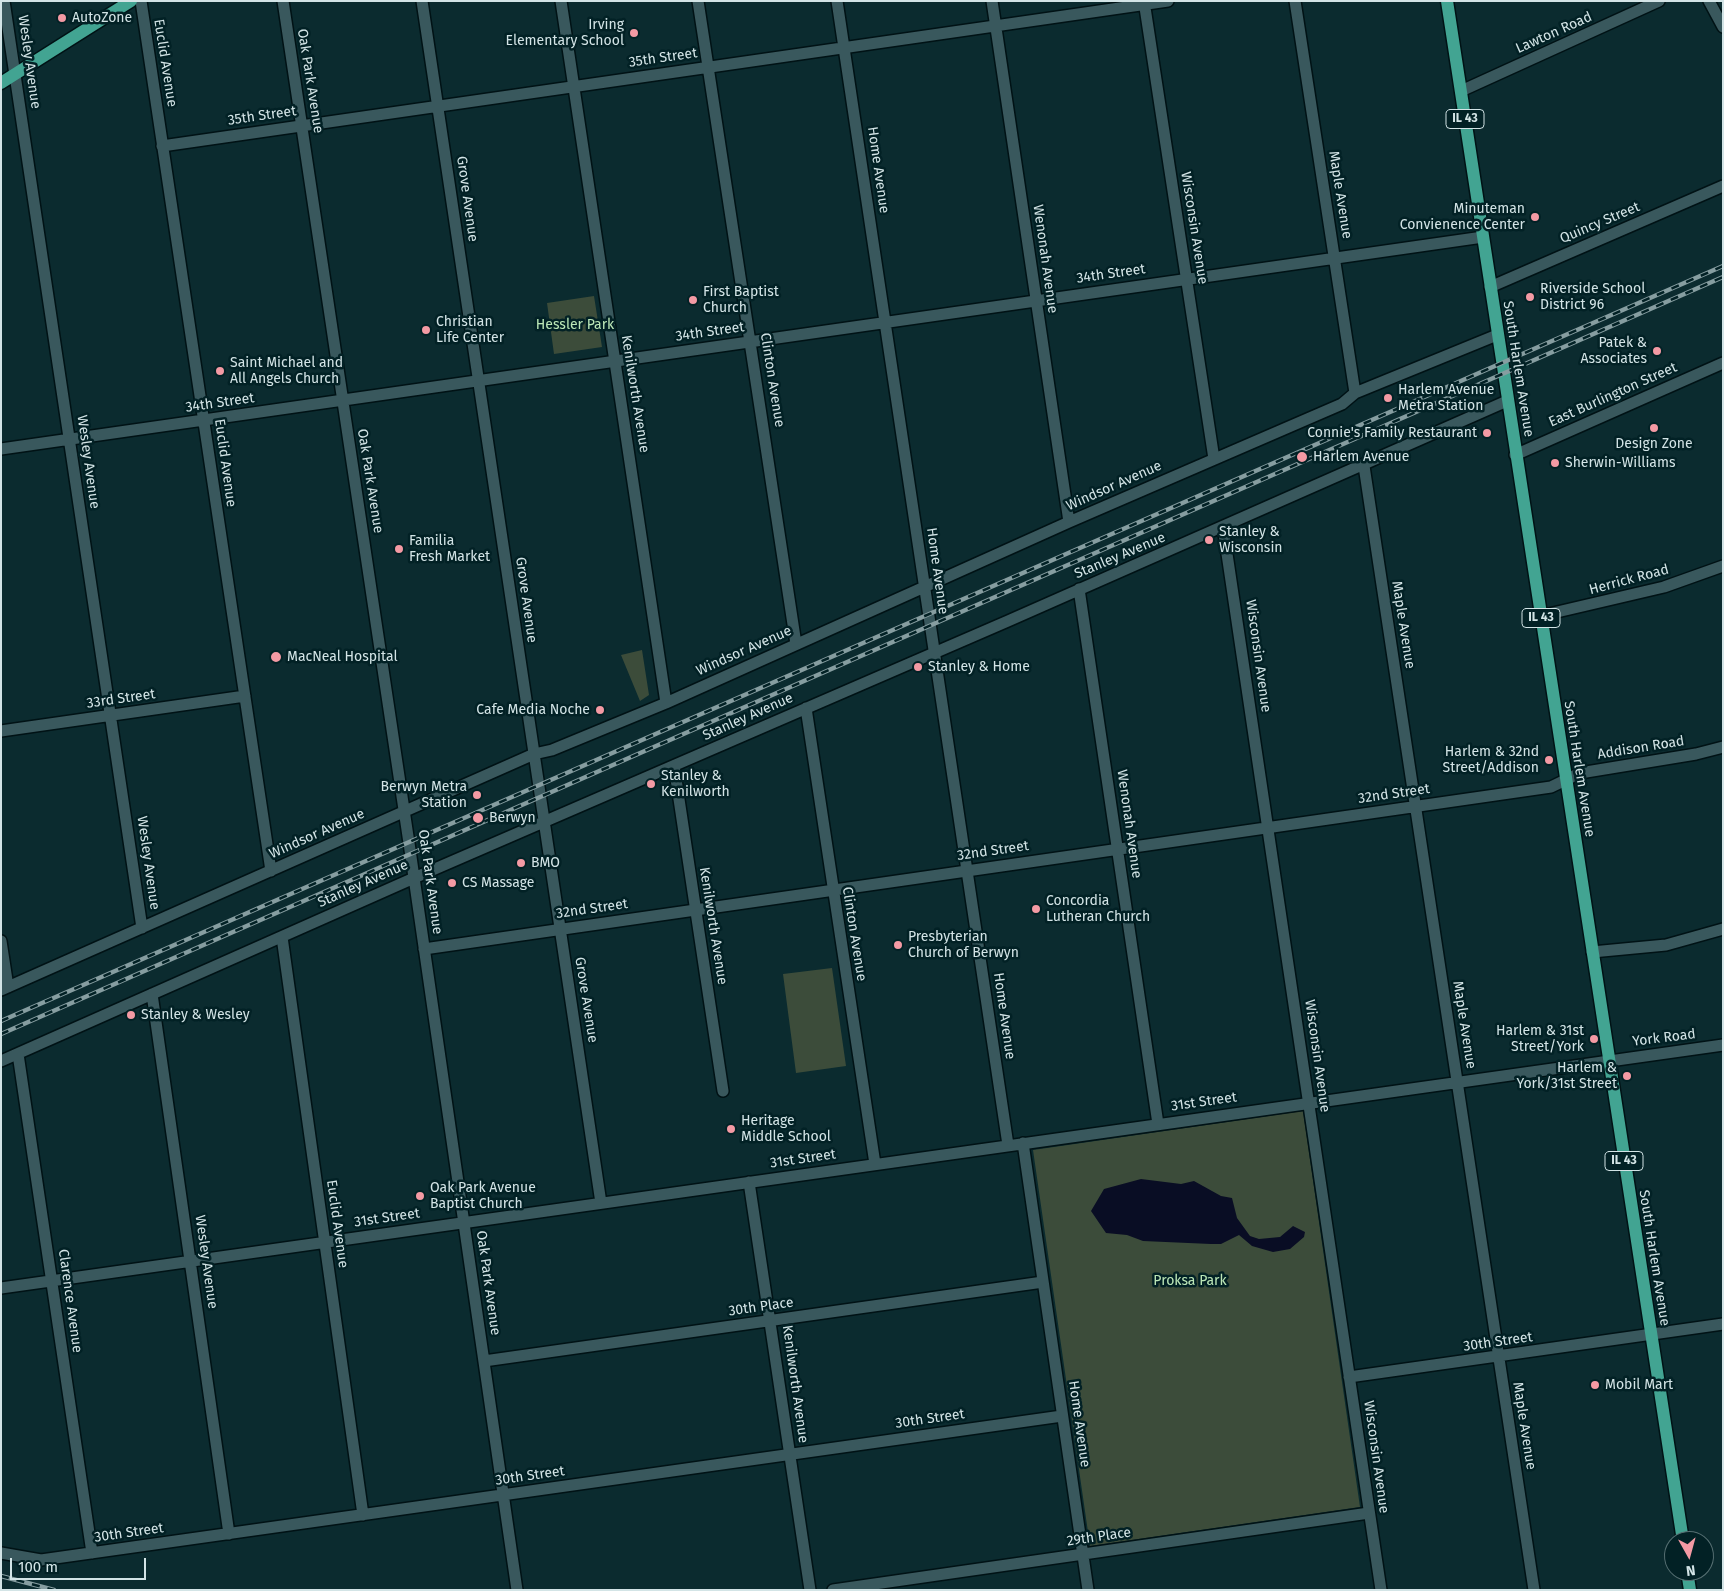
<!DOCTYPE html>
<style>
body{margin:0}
#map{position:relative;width:1724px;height:1591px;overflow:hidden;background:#0b2b2f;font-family:"Fira Sans",sans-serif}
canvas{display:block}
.frame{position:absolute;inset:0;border:2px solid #d3e4e6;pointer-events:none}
.north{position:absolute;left:1664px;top:1531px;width:50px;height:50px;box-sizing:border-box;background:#022125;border:1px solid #566f72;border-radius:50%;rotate:173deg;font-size:14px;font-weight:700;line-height:20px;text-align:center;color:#d3e4e6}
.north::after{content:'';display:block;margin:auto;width:18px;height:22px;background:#f49aa4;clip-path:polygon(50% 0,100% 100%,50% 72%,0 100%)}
.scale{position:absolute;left:10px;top:1558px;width:136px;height:22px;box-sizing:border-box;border:2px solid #d3e4e6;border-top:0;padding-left:6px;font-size:15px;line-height:18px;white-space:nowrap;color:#d3e4e6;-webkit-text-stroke:4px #022125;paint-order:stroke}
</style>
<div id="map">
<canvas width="1724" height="1591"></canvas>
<div class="frame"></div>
<div class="north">N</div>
<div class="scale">100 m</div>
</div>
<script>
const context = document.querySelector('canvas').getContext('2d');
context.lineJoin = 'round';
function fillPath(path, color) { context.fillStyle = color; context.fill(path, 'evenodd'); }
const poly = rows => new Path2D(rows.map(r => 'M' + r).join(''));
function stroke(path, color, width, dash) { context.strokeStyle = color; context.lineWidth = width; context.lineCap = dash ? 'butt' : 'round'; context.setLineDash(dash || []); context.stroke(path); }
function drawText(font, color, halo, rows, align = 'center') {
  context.font = font + ' "Fira Sans",sans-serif'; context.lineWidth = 5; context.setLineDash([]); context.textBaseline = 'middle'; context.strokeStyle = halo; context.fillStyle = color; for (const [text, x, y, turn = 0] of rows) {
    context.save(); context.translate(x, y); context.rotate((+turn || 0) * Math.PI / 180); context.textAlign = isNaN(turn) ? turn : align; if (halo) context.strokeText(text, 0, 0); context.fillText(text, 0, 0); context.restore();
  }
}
fillPath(poly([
 [594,296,602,347,554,354,547,303],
 [642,650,649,695,640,701,621,655],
 [832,968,846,1066,796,1073,783,974],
 [1303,1111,1360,1507,1090,1546,1033,1150]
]), '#3c4c3a');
fillPath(poly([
 [1141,1179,1181,1184,1194,1181,1221,1196,1232,1198,1237,1218,1250,1236,1259,1239,1280,1237,1293,1226,1305,1232,1304,1237,1290,1249,1273,1252,1252,1246,1239,1235,1221,1244,1211,1244,1143,1241,1127,1235,1106,1233,1091,1211,1104,1189]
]), '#090d24');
const minor = poly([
 [4,1,142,928],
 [141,1,271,871],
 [283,1,409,843,517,1590],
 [422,1,601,1203],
 [561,1,666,703],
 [698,1,796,644],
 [837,1,1008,1145],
 [992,1,1069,522],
 [1144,1,1214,459],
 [1295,1,1355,393],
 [1709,1,1723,27],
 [1461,91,1659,1],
 [162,146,1168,1],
 [1490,287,1723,186],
 [1,449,1483,237],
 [1515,455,1723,363],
 [1364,466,1534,1590],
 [1223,527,1381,1590],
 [1079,589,1158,1124],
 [1540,616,1664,587,1723,566],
 [806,708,875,1164],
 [1,731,245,696],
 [674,766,723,1091],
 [282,937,363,1515],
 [1,941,8,987],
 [424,949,1551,787,1580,773,1696,754,1723,747],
 [1592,952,1666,945,1723,929],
 [1,990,534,754,552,750,666,703,1069,522,1342,404,1355,393,1497,335],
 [152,994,229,1534],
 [18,1054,92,1553],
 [1,1061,414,878,1008,621,1507,401],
 [1023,1143,1088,1590],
 [749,1182,810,1590],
 [1,1288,1723,1045],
 [484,1361,1043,1282],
 [1349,1377,1723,1324],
 [1,1553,41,1560,1062,1416],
 [833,1590,1369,1513]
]);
const major = poly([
 [1447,1,1683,1541],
 [1,83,131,1],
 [1687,1571,1690,1590]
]);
stroke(minor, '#001215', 14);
stroke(major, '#001215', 15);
stroke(minor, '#39585d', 11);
stroke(major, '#42a492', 12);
const rail = poly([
 [1,1021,1723,266],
 [1,1034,1723,277],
 [1,1576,54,1590]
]);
stroke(rail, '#869da0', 4.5);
stroke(rail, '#022125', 2.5, [8]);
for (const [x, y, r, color] of [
 [62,18,5,"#f49aa4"],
 [634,33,5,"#f49aa4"],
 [1535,217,5,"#f49aa4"],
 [1530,297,5,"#f49aa4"],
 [693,300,5,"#f49aa4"],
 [426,330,5,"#f49aa4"],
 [1657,351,5,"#f49aa4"],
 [220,371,5,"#f49aa4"],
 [1388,398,5,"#f49aa4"],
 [1654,428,5,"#f49aa4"],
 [1487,433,5,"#f49aa4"],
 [1302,457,6,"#f49aa4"],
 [1555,463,5,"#f49aa4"],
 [1209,540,5,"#f49aa4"],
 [399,549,5,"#f49aa4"],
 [276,657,6,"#f49aa4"],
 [918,667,5,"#f49aa4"],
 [600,710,5,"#f49aa4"],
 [1549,760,5,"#f49aa4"],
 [651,784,5,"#f49aa4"],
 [477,795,5,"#f49aa4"],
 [478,818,6,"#f49aa4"],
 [521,863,5,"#f49aa4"],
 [452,883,5,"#f49aa4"],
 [1036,909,5,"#f49aa4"],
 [898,945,5,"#f49aa4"],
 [131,1015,5,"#f49aa4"],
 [1594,1039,5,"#f49aa4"],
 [1627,1076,5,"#f49aa4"],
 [731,1129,5,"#f49aa4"],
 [420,1196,5,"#f49aa4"],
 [1595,1385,5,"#f49aa4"]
]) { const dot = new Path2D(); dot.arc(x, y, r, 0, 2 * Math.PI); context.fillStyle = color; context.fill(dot); stroke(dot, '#022125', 2); }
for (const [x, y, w] of [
 [1465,119,38],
 [1541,618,38],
 [1624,1161,38]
]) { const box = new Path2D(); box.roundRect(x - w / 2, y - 9.5, w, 19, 4); context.fillStyle = '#022125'; context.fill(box); stroke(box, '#d3e4e6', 1); }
drawText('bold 12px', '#d3e4e6', null, [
 ["IL 43",1465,119],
 ["IL 43",1541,618],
 ["IL 43",1624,1161]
]);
drawText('14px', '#d3e4e6', '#022125', [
 ["AutoZone",72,18],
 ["Irving",624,25,"right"],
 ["Elementary School",624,41,"right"],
 ["Minuteman",1525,209,"right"],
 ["Convienence Center",1525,225,"right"],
 ["Riverside School",1540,289],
 ["District 96",1540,305],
 ["First Baptist",703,292],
 ["Church",703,308],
 ["Christian",436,322],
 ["Life Center",436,338],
 ["Patek &",1647,343,"right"],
 ["Associates",1647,359,"right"],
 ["Saint Michael and",230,363],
 ["All Angels Church",230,379],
 ["Harlem Avenue",1398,390],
 ["Metra Station",1398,406],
 ["Connie's Family Restaurant",1477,433,"right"],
 ["Design Zone",1654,444,"center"],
 ["Harlem Avenue",1313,457],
 ["Sherwin-Williams",1565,463],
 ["Stanley &",1219,532],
 ["Wisconsin",1219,548],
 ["Familia",409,541],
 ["Fresh Market",409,557],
 ["MacNeal Hospital",287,657],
 ["Stanley & Home",928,667],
 ["Cafe Media Noche",590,710,"right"],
 ["Harlem & 32nd",1539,752,"right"],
 ["Street/Addison",1539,768,"right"],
 ["Stanley &",661,776],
 ["Kenilworth",661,792],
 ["Berwyn Metra",467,787,"right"],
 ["Station",467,803,"right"],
 ["Berwyn",489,818],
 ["BMO",531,863],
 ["CS Massage",462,883],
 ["Concordia",1046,901],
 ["Lutheran Church",1046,917],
 ["Presbyterian",908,937],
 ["Church of Berwyn",908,953],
 ["Stanley & Wesley",141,1015],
 ["Harlem & 31st",1584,1031,"right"],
 ["Street/York",1584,1047,"right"],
 ["Harlem &",1617,1068,"right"],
 ["York/31st Street",1617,1084,"right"],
 ["Heritage",741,1121],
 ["Middle School",741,1137],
 ["Oak Park Avenue",430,1188],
 ["Baptist Church",430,1204],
 ["Mobil Mart",1605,1385]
], 'left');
drawText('14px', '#d3e4e6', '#022125', [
 ["Lawton Road",1554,33,-24],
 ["35th Street",663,58,-8],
 ["Wesley Avenue",29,62,82],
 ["Euclid Avenue",165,63,81],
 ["Oak Park Avenue",310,81,81],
 ["35th Street",262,116,-8],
 ["Home Avenue",878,170,82],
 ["Maple Avenue",1340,195,81],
 ["Grove Avenue",467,199,82],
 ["Quincy Street",1600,223,-23],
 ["Wisconsin Avenue",1194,228,81],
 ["Wenonah Avenue",1045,259,82],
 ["34th Street",1111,274,-8],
 ["34th Street",710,332,-8],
 ["South Harlem Avenue",1518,369,81],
 ["Clinton Avenue",772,380,81],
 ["Kenilworth Avenue",635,394,81],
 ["East Burlington Street",1613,395,-24],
 ["34th Street",220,403,-8],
 ["Wesley Avenue",88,462,82],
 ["Euclid Avenue",225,463,82],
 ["Oak Park Avenue",370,481,81],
 ["Windsor Avenue",1114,486,-24],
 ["Stanley Avenue",1120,556,-23],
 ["Home Avenue",937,571,82],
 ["Herrick Road",1629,580,-15],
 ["Grove Avenue",526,600,82],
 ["Maple Avenue",1403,625,81],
 ["Windsor Avenue",744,651,-24],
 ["Wisconsin Avenue",1258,656,82],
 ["33rd Street",121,699,-8],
 ["Stanley Avenue",748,717,-24],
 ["Addison Road",1641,748,-9],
 ["South Harlem Avenue",1579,769,81],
 ["32nd Street",1394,794,-8],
 ["Wenonah Avenue",1129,824,82],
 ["Windsor Avenue",317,834,-24],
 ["32nd Street",993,851,-8],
 ["Wesley Avenue",148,863,82],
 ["Oak Park Avenue",430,882,82],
 ["Stanley Avenue",363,884,-24],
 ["32nd Street",592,909,-8],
 ["Kenilworth Avenue",713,926,81],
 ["Clinton Avenue",854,934,81],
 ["Grove Avenue",586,1000,81],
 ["Home Avenue",1004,1016,82],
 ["Maple Avenue",1464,1025,81],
 ["York Road",1664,1038,-7],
 ["Wisconsin Avenue",1317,1056,82],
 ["31st Street",1204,1102,-8],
 ["31st Street",803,1159,-8],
 ["31st Street",387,1218,-8],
 ["Euclid Avenue",337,1224,82],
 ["South Harlem Avenue",1654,1258,81],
 ["Wesley Avenue",206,1262,82],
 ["Oak Park Avenue",488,1283,82],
 ["Clarence Avenue",70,1301,82],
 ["30th Place",761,1307,-8],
 ["30th Street",1498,1342,-8],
 ["Kenilworth Avenue",795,1384,82],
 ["30th Street",930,1419,-8],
 ["Home Avenue",1079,1424,82],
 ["Maple Avenue",1524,1426,81],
 ["Wisconsin Avenue",1376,1457,82],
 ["30th Street",530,1476,-8],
 ["30th Street",129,1533,-8],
 ["29th Place",1099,1537,-8]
]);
drawText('14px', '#bce7b7', '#022125', [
 ["Hessler Park",575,325],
 ["Proksa Park",1190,1281]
]);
</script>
